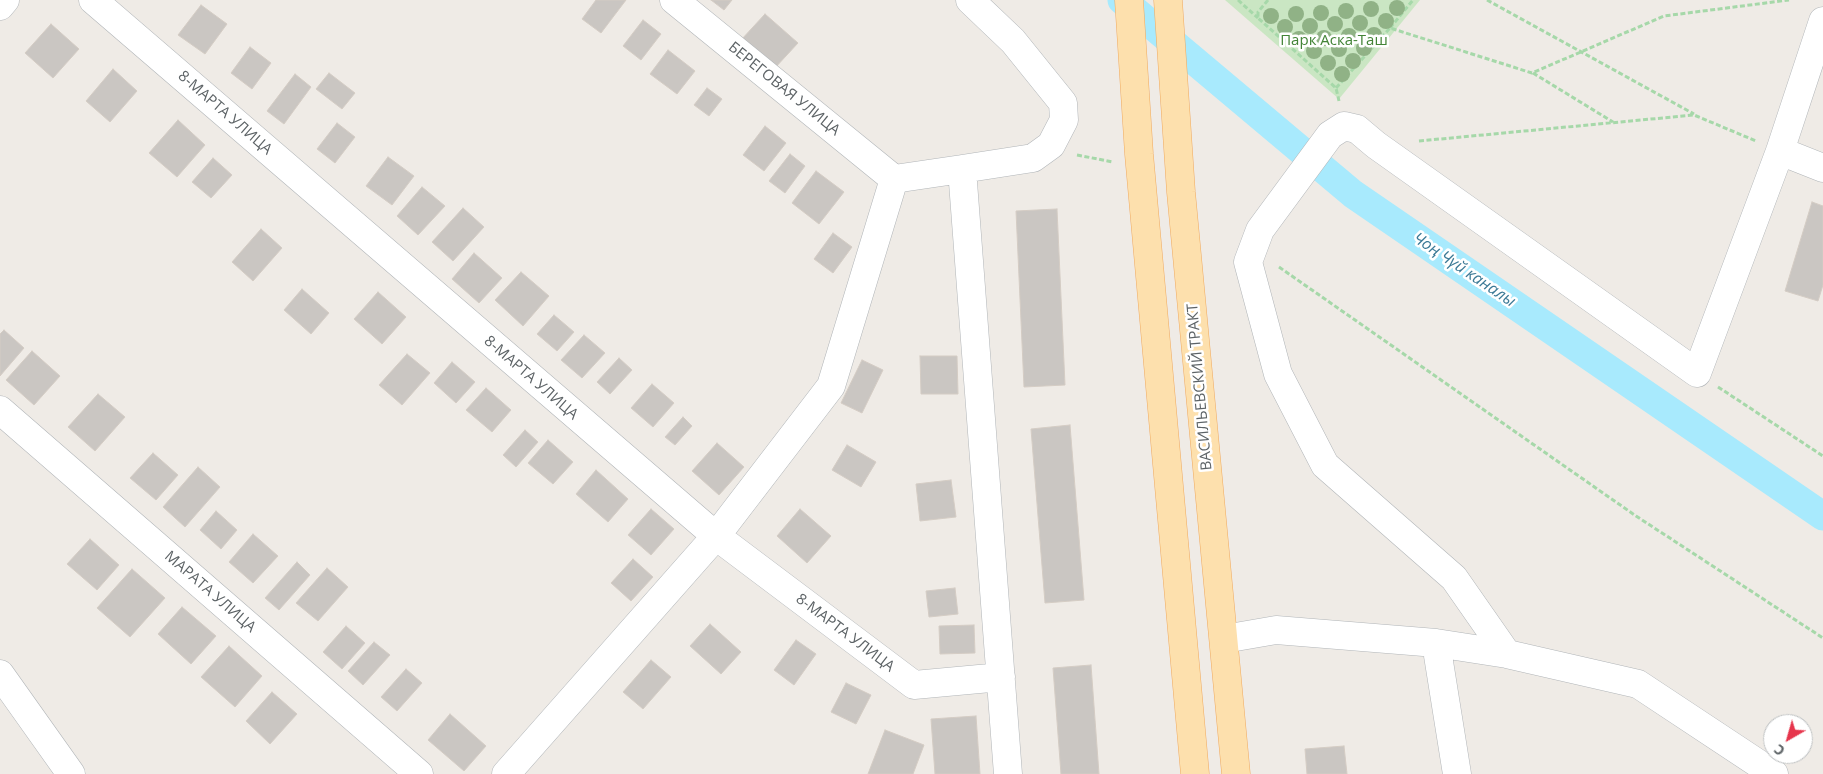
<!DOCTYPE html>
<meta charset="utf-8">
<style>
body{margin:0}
#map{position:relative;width:1823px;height:774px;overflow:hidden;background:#efebe6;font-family:"Open Sans",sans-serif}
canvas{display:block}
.north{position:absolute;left:1763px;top:714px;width:50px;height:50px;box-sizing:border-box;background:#fff;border:1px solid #bec1c2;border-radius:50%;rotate:218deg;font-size:14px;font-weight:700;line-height:20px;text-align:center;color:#5d6366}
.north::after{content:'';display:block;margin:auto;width:18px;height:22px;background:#e6354c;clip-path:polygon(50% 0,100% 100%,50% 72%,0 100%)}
</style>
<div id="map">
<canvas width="1823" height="774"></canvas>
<div class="north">С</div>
</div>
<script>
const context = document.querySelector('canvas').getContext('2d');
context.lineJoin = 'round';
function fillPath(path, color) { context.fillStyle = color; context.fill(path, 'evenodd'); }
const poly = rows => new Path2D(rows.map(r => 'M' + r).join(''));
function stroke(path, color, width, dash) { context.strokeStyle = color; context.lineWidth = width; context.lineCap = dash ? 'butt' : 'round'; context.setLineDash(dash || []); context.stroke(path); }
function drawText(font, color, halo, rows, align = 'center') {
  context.font = font + ' "Open Sans",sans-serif'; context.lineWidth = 5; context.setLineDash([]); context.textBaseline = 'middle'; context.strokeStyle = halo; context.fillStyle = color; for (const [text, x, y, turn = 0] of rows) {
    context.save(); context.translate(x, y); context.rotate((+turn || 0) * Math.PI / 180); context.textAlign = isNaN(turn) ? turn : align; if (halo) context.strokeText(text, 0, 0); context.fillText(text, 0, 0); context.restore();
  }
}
fillPath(poly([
 [1225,0,1420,0,1339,99]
]), '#cae6c3');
stroke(poly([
 [1122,0,1353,194,1823,516]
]), '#a8eafd', 29);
const building = poly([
 [596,0,626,0,601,33,582,19,596,0],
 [711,0,732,0,724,10,711,0],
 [201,5,227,24,205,54,178,35,201,5],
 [765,14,798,43,774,69,741,40,765,14],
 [643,20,661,34,641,60,623,46,643,20],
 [51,24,79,49,53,78,25,53,51,24],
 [250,47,271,63,252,89,231,73,250,47],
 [668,50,695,71,677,94,650,74,668,50],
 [113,69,137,91,110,122,86,101,113,69],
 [329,73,355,93,342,109,316,89,329,73],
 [295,74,311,87,284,124,267,111,295,74],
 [707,88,722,99,709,116,694,105,707,88],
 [178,120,205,145,177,177,149,153,178,120],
 [337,123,355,137,335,163,317,149,337,123],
 [765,126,786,143,764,171,743,155,765,126],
 [790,154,805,166,785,193,769,181,790,154],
 [388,157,414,176,392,205,366,186,388,157],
 [213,158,232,175,211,198,192,182,213,158],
 [816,171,844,192,819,224,792,203,816,171],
 [422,187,445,206,418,235,397,216,422,187],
 [1812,202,1823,206,1823,285,1818,301,1785,291,1812,202],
 [463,208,484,227,453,261,432,242,463,208],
 [1057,209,1065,385,1024,387,1016,211,1057,209],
 [261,229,282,248,253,281,232,262,261,229],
 [833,233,852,247,833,273,814,259,833,233],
 [474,253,502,278,479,303,452,279,474,253],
 [521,272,549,296,523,326,495,300,521,272],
 [302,289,329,313,311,334,284,310,302,289],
 [378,292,406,317,382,344,354,319,378,292],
 [554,315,574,332,557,351,537,334,554,315],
 [4,330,24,348,0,376,0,334,4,330],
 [584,335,605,353,582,378,561,360,584,335],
 [32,351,60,376,34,405,6,380,32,351],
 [407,354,430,373,402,405,379,385,407,354],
 [920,356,957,356,958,394,921,394,920,356],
 [619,358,632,370,610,394,597,382,619,358],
 [862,360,883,370,862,413,841,403,862,360],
 [452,362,475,382,456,403,434,383,452,362],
 [652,384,674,403,653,427,631,408,652,384],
 [486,388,511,410,492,432,466,410,486,388],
 [98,394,125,417,95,451,68,427,98,394],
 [683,417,692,426,675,445,665,437,683,417],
 [1070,425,1084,600,1045,603,1031,429,1070,425],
 [525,430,538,442,516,467,503,455,525,430],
 [548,440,573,462,553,484,528,463,548,440],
 [717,443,744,467,719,495,692,471,717,443],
 [847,445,876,462,861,487,832,470,847,445],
 [153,453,178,475,156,500,130,478,153,453],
 [198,467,220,487,185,527,163,507,198,467],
 [596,470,628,499,608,522,576,494,596,470],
 [951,480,956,517,920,521,916,484,951,480],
 [651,509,674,529,651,555,628,535,651,509],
 [800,509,831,536,807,563,777,536,800,509],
 [216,511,237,530,221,549,200,530,216,511],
 [253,534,278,556,253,583,229,562,253,534],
 [90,539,119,565,97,590,67,564,90,539],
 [633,559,653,577,631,601,611,583,633,559],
 [297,562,310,575,279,610,265,598,297,562],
 [327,568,348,587,318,621,296,603,327,568],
 [132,569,165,598,130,637,97,608,132,569],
 [955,588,958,614,929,617,926,591,955,588],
 [182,607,216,636,191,664,158,634,182,607],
 [710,624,741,652,721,674,690,646,710,624],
 [974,625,975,653,940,654,939,626,974,625],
 [346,626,365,643,342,669,323,652,346,626],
 [796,640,816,654,794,685,774,670,796,640],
 [374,642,390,655,363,685,348,671,374,642],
 [229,646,262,676,235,707,201,677,229,646],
 [651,660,671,677,643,709,623,692,651,660],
 [1091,665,1099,774,1061,774,1053,668,1091,665],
 [406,669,422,683,397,711,381,697,406,669],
 [846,683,871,695,856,724,831,712,846,683],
 [272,692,297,714,270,744,246,721,272,692],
 [450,714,486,746,464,771,428,740,450,714],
 [976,716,980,774,935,774,931,719,976,716],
 [885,730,924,745,913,774,868,774,885,730],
 [1344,746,1347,774,1307,774,1305,749,1344,746]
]);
fillPath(building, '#cac6c2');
stroke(building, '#d4ccc4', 1);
const minor = poly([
 [93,0,716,536,914,685,1001,677],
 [674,0,894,179],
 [0,6,5,0],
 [1780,151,1823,168],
 [962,169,1033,158,1051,145,1064,120,1063,103,1013,41,970,0],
 [894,179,962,169,1008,774],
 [0,410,419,774],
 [1224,639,1276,630,1436,643,1507,654,1638,684,1774,774],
 [1436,643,1457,774],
 [1507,654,1454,578,1325,465,1278,374,1248,262,1260,230,1330,135,1344,126,1357,129,1376,145,1697,373,1780,151,1823,21],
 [0,674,71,774],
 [506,774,716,536,831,386,894,179]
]);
const primary = poly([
 [1129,0,1139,154,1195,774],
 [1168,0,1181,192,1236,774]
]);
stroke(minor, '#b1b5b8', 29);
stroke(primary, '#efa95f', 29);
stroke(poly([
 [1238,0,1258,18],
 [1268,0,1258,12,1258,18,1336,88,1339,101],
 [1487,0,1694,114],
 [1390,28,1413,0],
 [1533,73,1613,122],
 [1336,88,1390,28,1532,73,1664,16,1789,0],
 [1419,141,1694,115,1756,141],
 [1077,155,1113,162],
 [1279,267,1636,516,1823,638],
 [1718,387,1823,456]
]), '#a6d8a9', 3, [5, 2.5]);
stroke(minor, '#fff', 28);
stroke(primary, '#fde0ad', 28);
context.fillStyle = '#90b286';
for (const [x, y] of [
 [1397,8],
 [1371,9],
 [1346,11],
 [1321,13],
 [1296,14],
 [1271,16],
 [1386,21],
 [1360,23],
 [1335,24],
 [1310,26],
 [1285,27],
 [1374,35],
 [1349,36],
 [1324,38],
 [1299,39],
 [1364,48],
 [1339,49],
 [1314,51],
 [1353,61],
 [1328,63],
 [1342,74]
]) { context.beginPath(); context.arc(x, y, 8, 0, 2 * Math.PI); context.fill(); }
drawText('15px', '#438437', '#fff', [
 ["Парк Аска-Таш",1334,41]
]);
drawText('15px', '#5d6366', '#fff', [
 ["БЕРЕГОВАЯ УЛИЦА",784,89,39],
 ["8-МАРТА УЛИЦА",225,113,41],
 ["8-МАРТА УЛИЦА",531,378,41],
 ["ВАСИЛЬЕВСКИЙ ТРАКТ",1200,387,-95],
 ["МАРАТА УЛИЦА",210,592,41],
 ["8-МАРТА УЛИЦА",845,633,37]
]);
drawText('italic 16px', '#3c7a96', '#fff', [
 ["Чоң Чүй каналы",1464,270,34]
]);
</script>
